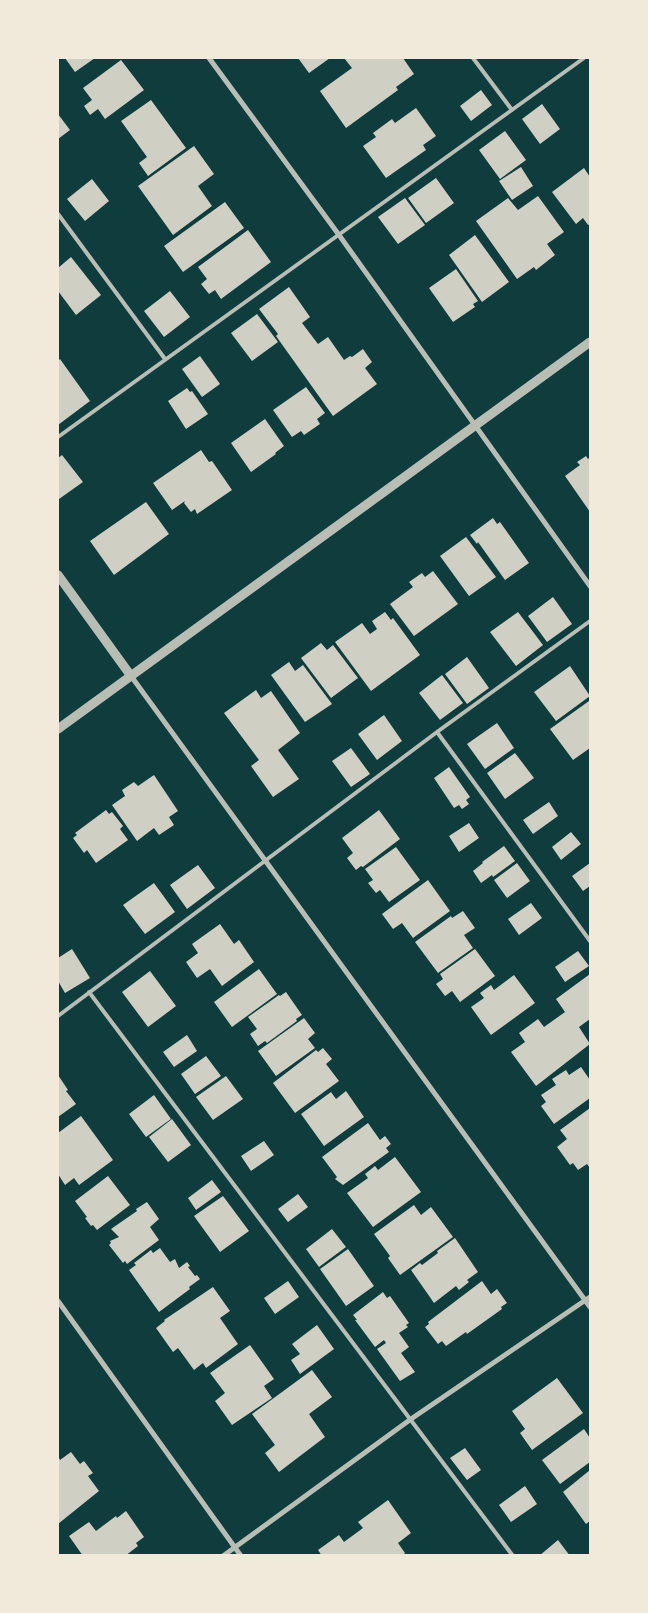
<!DOCTYPE html>
<style>
body{margin:0}
#map{position:relative;width:648px;height:1613px;overflow:hidden;background:#0f3d3e;font-family:Rubik,sans-serif}
canvas{display:block}
.frame{position:absolute;inset:0;border:59px solid #f1e9da;pointer-events:none}
</style>
<div id="map">
<canvas width="648" height="1613"></canvas>
<div class="frame"></div>
</div>
<script>
const context = document.querySelector('canvas').getContext('2d');
context.lineJoin = 'round';
function fillPath(path, color) { context.fillStyle = color; context.fill(path, 'evenodd'); }
const poly = rows => new Path2D(rows.map(r => 'M' + r).join(''));
function stroke(path, color, width, dash) { context.strokeStyle = color; context.lineWidth = width; context.lineCap = dash ? 'butt' : 'round'; context.setLineDash(dash || []); context.stroke(path); }
fillPath(poly([
 [65,58,95,58,75,72],
 [298,58,330,58,309,73],
 [344,58,403,58,414,74,396,87,398,90,346,128,320,91,352,68],
 [121,60,144,90,105,119,98,109,90,115,84,106,92,100,83,88],
 [481,90,492,105,471,121,460,106],
 [151,100,186,148,148,176,139,163,147,157,121,121],
 [542,104,560,129,540,144,522,119],
 [416,108,436,136,423,145,426,150,386,178,363,146,376,137,373,133,392,119,395,123],
 [58,114,70,130,58,139],
 [505,131,526,160,500,179,479,150],
 [194,146,214,174,198,186,212,206,173,235,138,186],
 [521,167,533,186,512,200,499,181],
 [584,168,590,177,590,224,588,225,583,218,576,224,552,192],
 [436,178,454,203,426,223,408,198],
 [92,179,109,201,85,221,67,199],
 [538,196,564,232,547,244,555,255,536,270,534,267,517,279,476,221,508,198,518,210],
 [405,198,425,225,398,244,378,217],
 [225,202,244,228,183,272,164,246],
 [248,230,271,262,221,299,215,290,209,294,201,284,207,279,198,267],
 [475,235,509,282,482,302,449,255],
 [71,257,101,295,76,315,58,291,58,268],
 [456,269,478,301,473,304,475,307,453,322,429,288],
 [289,287,310,317,302,323,318,344,328,337,344,360,350,356,352,357,363,349,372,362,365,368,377,384,333,416,276,336,278,334,259,309],
 [170,291,190,317,164,337,144,311],
 [257,314,278,342,252,361,231,333],
 [200,356,220,384,202,397,182,369],
 [60,359,90,401,58,425,58,361],
 [306,387,325,413,317,419,320,424,304,435,301,431,292,437,273,410],
 [187,388,190,392,192,391,208,414,186,429,168,401],
 [265,419,284,446,275,453,276,454,251,472,231,443],
 [201,450,209,462,212,461,232,490,197,514,195,509,191,512,184,503,185,501,172,510,153,483],
 [62,455,83,482,59,499,58,497,58,458],
 [586,456,588,459,590,457,590,512,565,476,580,465,577,462],
 [146,502,169,534,114,575,90,541],
 [493,518,497,524,500,522,529,563,505,580,478,542,477,544,470,535],
 [466,537,496,577,469,596,440,556],
 [433,571,458,604,414,636,390,604,413,587,409,582,422,573,425,577],
 [553,597,572,624,547,642,528,616],
 [385,612,391,620,393,618,420,655,371,691,335,642,362,623,370,634,377,629,372,621],
 [518,612,543,645,516,666,490,632],
 [321,643,327,650,333,645,358,678,331,698,301,658],
 [467,657,489,688,467,704,445,674],
 [289,662,295,671,303,665,332,704,305,722,271,675],
 [570,666,590,696,556,721,534,692],
 [442,675,463,703,440,720,419,693],
 [256,690,261,698,271,691,300,733,278,750,299,779,273,797,251,766,259,760,224,713],
 [589,701,590,748,573,760,550,729],
 [384,715,402,741,377,760,358,734],
 [497,723,514,748,485,769,467,744],
 [351,748,370,774,351,787,332,761],
 [515,753,534,778,505,799,487,773],
 [449,767,470,797,466,800,469,804,462,809,459,805,454,808,434,778],
 [154,775,178,811,169,817,174,825,159,835,154,828,137,841,112,805,125,796,122,790,134,782,138,786],
 [549,802,558,816,533,834,523,820],
 [106,810,109,814,112,812,123,826,120,829,128,840,96,863,87,850,84,853,73,838,77,835,75,833],
 [379,810,400,839,363,867,361,866,356,870,347,858,353,853,342,838],
 [469,823,479,838,459,852,449,836],
 [571,832,581,844,561,860,552,847],
 [504,846,515,861,493,877,492,875,481,883,473,871,483,863,482,862],
 [396,847,420,880,389,902,380,890,376,893,368,883,373,880,365,869],
 [517,863,530,881,507,898,494,880],
 [590,863,590,886,583,891,572,876],
 [198,865,215,888,187,909,170,885],
 [428,880,450,911,413,938,402,923,393,929,382,914],
 [154,883,175,912,145,934,123,905],
 [531,903,542,918,519,935,508,919],
 [463,911,475,928,464,935,473,948,438,973,415,942,451,916,452,918],
 [220,924,234,944,239,940,254,962,222,986,210,969,197,978,186,962,198,953,192,944],
 [72,949,90,978,65,993,58,981,58,958],
 [475,949,495,976,460,1002,452,991,445,996,436,984,443,979,440,974],
 [578,951,589,966,565,982,555,967],
 [259,969,277,994,232,1027,214,1002],
 [150,971,176,1006,148,1027,122,992],
 [590,974,590,1019,579,1027,590,1044,536,1086,511,1052,525,1042,519,1033,538,1019,544,1027,565,1012,556,999],
 [514,975,535,1003,491,1035,471,1007,484,998,480,993,491,985,494,990],
 [286,992,302,1015,296,1019,297,1021,267,1043,265,1041,258,1046,250,1034,257,1029,248,1017,279,995,280,996],
 [304,1018,315,1033,308,1039,315,1048,276,1076,258,1051],
 [187,1035,197,1051,174,1067,163,1052],
 [323,1048,332,1059,326,1064,339,1081,295,1113,273,1083,316,1050,318,1052],
 [206,1056,221,1076,195,1094,181,1074],
 [581,1067,590,1080,590,1098,554,1124,541,1106,546,1102,541,1095,556,1085,552,1079,566,1070,569,1075],
 [58,1075,68,1090,66,1091,76,1104,58,1117],
 [226,1076,243,1099,213,1120,196,1097],
 [346,1091,364,1117,324,1146,301,1114,331,1092,336,1099],
 [154,1095,171,1119,146,1137,129,1114],
 [590,1108,590,1168,587,1164,578,1170,573,1163,570,1165,557,1147,567,1139,560,1130],
 [81,1116,113,1160,79,1185,74,1178,65,1185,58,1174,58,1133],
 [172,1119,191,1145,168,1162,149,1137],
 [368,1123,380,1140,385,1136,391,1144,386,1148,389,1152,343,1185,335,1179,337,1177,322,1157],
 [264,1141,274,1155,251,1171,241,1156],
 [395,1157,421,1192,373,1227,347,1193,368,1178,365,1174,375,1166,378,1170],
 [108,1176,130,1205,97,1230,93,1225,91,1226,85,1218,87,1217,75,1201],
 [212,1180,221,1192,196,1210,188,1198],
 [298,1194,308,1207,288,1222,278,1209],
 [223,1196,249,1231,220,1252,194,1216],
 [147,1202,159,1219,150,1227,159,1240,127,1264,125,1261,123,1263,109,1245,111,1243,110,1241,119,1237,111,1229,137,1211,136,1209],
 [414,1205,421,1215,431,1207,453,1237,400,1275,388,1258,390,1256,374,1234],
 [332,1229,346,1247,319,1267,306,1249],
 [455,1238,478,1272,467,1280,469,1282,459,1290,456,1286,434,1303,411,1270,420,1263,422,1265,438,1253,437,1251],
 [160,1248,170,1262,175,1259,179,1268,187,1262,190,1266,188,1267,195,1276,197,1275,200,1279,189,1287,190,1289,159,1312,129,1270,136,1265,134,1263,151,1250,153,1253],
 [348,1249,374,1286,346,1306,320,1269],
 [288,1281,299,1297,275,1314,264,1298],
 [482,1281,491,1294,497,1289,507,1303,501,1307,502,1309,467,1334,466,1332,446,1346,442,1341,438,1344,425,1327,429,1324,428,1322],
 [213,1287,230,1311,220,1318,238,1344,206,1368,203,1363,194,1370,178,1348,173,1352,156,1328,165,1321,164,1320],
 [383,1292,387,1298,390,1296,409,1323,406,1325,408,1327,399,1333,409,1347,401,1353,415,1372,400,1381,377,1349,386,1343,384,1340,375,1347,355,1320,357,1320,353,1315],
 [317,1325,334,1349,300,1374,291,1360,300,1354,292,1344],
 [250,1345,274,1379,264,1386,272,1398,232,1425,215,1401,225,1393,210,1373],
 [312,1370,332,1397,309,1414,325,1437,279,1472,265,1453,275,1445,252,1414],
 [557,1378,583,1413,532,1450,520,1433,525,1429,512,1411],
 [584,1429,590,1438,590,1462,560,1484,542,1460],
 [465,1448,481,1470,467,1480,450,1458],
 [71,1452,80,1464,84,1461,93,1473,88,1476,99,1491,58,1524,58,1456,60,1460],
 [590,1470,590,1521,586,1524,563,1492],
 [525,1486,537,1504,511,1522,499,1505],
 [388,1500,411,1533,398,1543,405,1553,402,1556,322,1556,318,1550,339,1535,344,1542,363,1528,358,1522],
 [126,1511,144,1537,136,1543,138,1546,125,1556,83,1556,69,1536,89,1522,96,1531,116,1516,117,1518],
 [558,1540,570,1556,539,1556]
]), '#cfcfc3');
stroke(poly([
 [473,58,512,110],
 [58,214,165,359],
 [58,437,584,58],
 [437,732,590,941],
 [89,992,513,1556],
 [58,1016,437,732,590,621]
]), '#b8beb3', 4);
stroke(poly([
 [209,58,339,235,590,586],
 [131,676,590,1307],
 [58,1301,241,1556],
 [223,1556,411,1419,590,1297]
]), '#b8beb3', 5);
stroke(poly([
 [58,575,131,676],
 [58,729,590,342]
]), '#b8beb3', 9);
</script>
